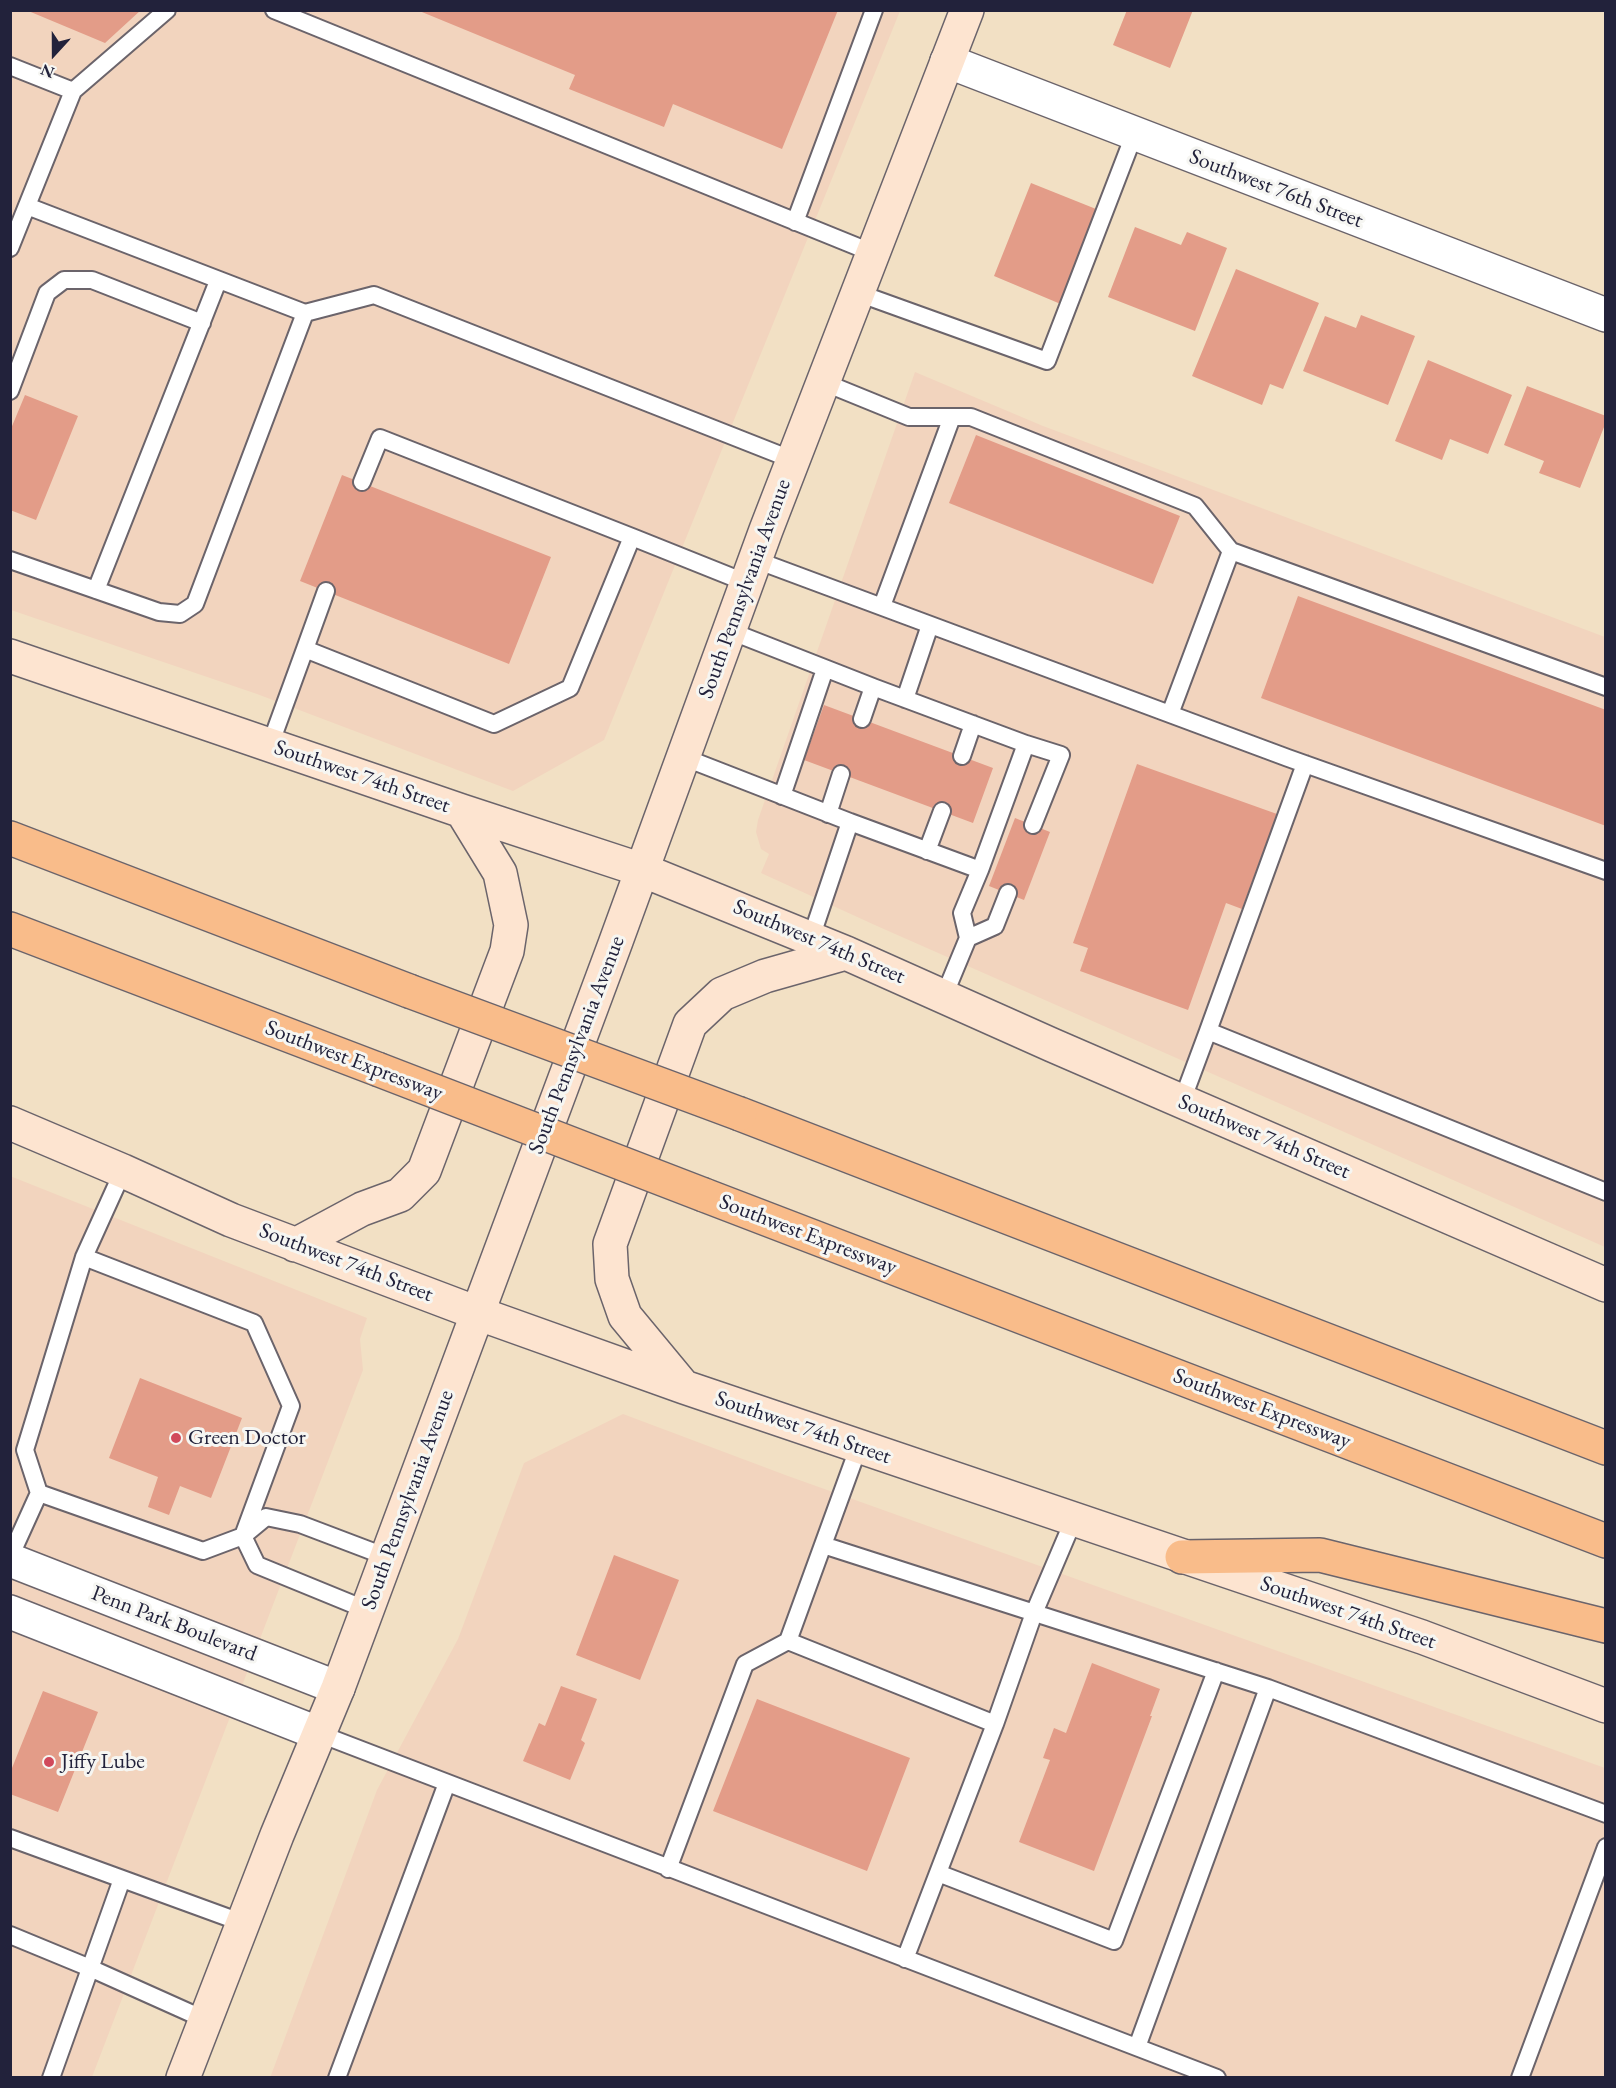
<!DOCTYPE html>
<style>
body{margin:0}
#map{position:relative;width:1616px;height:2088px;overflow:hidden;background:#f2e0c4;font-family:"EB Garamond",serif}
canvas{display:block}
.frame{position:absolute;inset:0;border:12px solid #22223b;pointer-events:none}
.north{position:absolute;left:24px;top:24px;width:60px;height:60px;-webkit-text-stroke:4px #f6f6f2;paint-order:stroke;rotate:201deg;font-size:16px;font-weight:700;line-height:24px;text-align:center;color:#22223b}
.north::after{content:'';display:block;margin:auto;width:21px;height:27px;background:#22223b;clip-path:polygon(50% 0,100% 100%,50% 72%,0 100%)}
</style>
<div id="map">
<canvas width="1616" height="2088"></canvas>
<div class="frame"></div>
<div class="north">N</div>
</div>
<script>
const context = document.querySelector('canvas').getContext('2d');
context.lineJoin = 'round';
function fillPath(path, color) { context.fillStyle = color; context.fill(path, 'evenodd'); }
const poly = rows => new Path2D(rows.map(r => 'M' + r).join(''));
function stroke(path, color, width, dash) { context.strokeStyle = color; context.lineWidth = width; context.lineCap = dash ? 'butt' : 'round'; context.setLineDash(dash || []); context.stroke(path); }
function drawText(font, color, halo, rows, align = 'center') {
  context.font = font + ' "EB Garamond",serif'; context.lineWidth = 6; context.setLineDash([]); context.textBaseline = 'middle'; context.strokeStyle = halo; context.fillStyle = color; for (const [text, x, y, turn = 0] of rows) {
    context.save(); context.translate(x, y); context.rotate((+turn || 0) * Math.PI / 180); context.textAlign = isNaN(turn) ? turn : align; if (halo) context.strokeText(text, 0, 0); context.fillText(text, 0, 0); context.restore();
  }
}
fillPath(poly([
 [11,11,900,11,604,740,513,791,257,694,11,610],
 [915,372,1043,426,1605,637,1605,1247,877,926,761,873,769,854,761,849,756,832,758,820],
 [10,1176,367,1318,360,1339,363,1370,92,2077,11,2077],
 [623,1414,788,1476,1605,1768,1605,2077,270,2078,377,1790,458,1639,524,1463]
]), '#f2d4be');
fillPath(poly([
 [26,10,141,10,105,43],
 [417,10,838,10,782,149,673,104,664,127,569,89,575,75],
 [1127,10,1193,10,1170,68,1113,45],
 [1031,183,1101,211,1063,305,994,276],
 [1135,227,1181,245,1187,232,1227,248,1195,331,1108,297],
 [1236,269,1319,303,1283,389,1270,384,1262,405,1192,376],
 [1361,315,1415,336,1388,405,1303,371,1325,316,1356,328],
 [1428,360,1512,395,1488,454,1450,439,1442,460,1395,441],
 [1527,386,1606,416,1606,422,1580,488,1539,473,1544,461,1504,445],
 [25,395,78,416,36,520,10,510,10,431],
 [976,435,1180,516,1153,584,949,503],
 [342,475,551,557,509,664,300,581],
 [1298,596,1606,710,1606,826,1261,698],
 [824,705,993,768,973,823,804,760],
 [1137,764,1277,814,1242,909,1226,903,1188,1010,1080,971,1088,948,1073,943],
 [1015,818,1050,832,1024,900,989,886],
 [140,1378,242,1418,211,1498,180,1486,169,1515,148,1507,158,1477,109,1458],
 [614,1555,679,1580,640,1680,576,1655],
 [1092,1663,1160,1689,1150,1716,1152,1716,1094,1871,1019,1842,1050,1760,1043,1758,1054,1728,1066,1733],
 [561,1686,597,1699,581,1740,585,1743,570,1780,523,1761,539,1723,545,1726],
 [43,1691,98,1712,58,1812,10,1794,10,1773],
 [757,1699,910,1758,867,1871,713,1811]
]), '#e39c88');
const service = poly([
 [274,10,873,253],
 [10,66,73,91,167,10],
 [27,206,305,313],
 [795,222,874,10],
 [10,248,73,91],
 [858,293,1047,361,1134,135],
 [823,382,909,417,971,417,1195,506,1231,551,1170,714],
 [10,391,47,293,64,280,92,280,202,323],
 [362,482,380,438,632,537],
 [1231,551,1606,687],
 [10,560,159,612,180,614,195,604,305,313,374,295,793,460],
 [756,560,1288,758,1606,871],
 [96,590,218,281],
 [882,606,952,417],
 [730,631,873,687,862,719],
 [305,649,326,591],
 [873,687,1026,744,980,870],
 [905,699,930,625],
 [1026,744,1061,755,1033,825],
 [270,745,305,649,494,724,570,688,632,537,747,583],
 [962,756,973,724],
 [683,757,850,822,811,938],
 [782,796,825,669],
 [828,814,841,774],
 [850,822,980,870,962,913,968,938,944,996],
 [927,851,942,811],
 [968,938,995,926,1008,893],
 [1208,1031,1305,764],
 [1182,1101,1208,1031,1606,1192],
 [39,1493,203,1551,243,1536,291,1406,254,1323,84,1257],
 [823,1545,1268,1688],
 [10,1557,39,1493,25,1450,84,1257,123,1171],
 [367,1610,257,1565,243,1536,266,1517,300,1524,387,1557],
 [788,1641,995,1724],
 [320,1734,1217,2078],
 [10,1838,243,1923],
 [668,1869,745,1664,788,1641,859,1446],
 [938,1873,1114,1941,1216,1671],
 [10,1935,90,1968,206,2020],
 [905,1959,995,1724,1034,1613,1074,1519],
 [1137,2047,1268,1688,1606,1814],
 [51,2078,122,1879],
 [337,2078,447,1783],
 [1520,2078,1606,1847]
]);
const minor = poly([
 [947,61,1606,315],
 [10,1560,338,1688],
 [10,1612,320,1734]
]);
const secondary = poly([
 [10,656,462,811,642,870,846,953,1052,1045,1606,1285],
 [10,1123,123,1171,231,1220,477,1313,684,1387,1422,1637,1606,1706],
 [295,1245,362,1209,400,1195,424,1171,507,951,511,925,500,873,462,811],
 [683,1386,625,1316,612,1279,610,1244,690,1024,722,994,765,976,846,953],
 [183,2078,277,1835,338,1688,615,944,766,530,967,10]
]);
const motorway = poly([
 [10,838,409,991],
 [10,929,377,1069],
 [740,1114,1606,1448],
 [704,1195,1606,1541],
 [1182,1557,1320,1555,1606,1626]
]);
stroke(service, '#6b646b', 20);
stroke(minor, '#6b646b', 36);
stroke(secondary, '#6b646b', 36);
stroke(motorway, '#6b646b', 36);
stroke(service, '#fff', 16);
stroke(minor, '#fff', 33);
stroke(secondary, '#fde4d0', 33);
stroke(motorway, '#f9bc8a', 33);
const motorwayBridge = poly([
 [409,991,740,1114],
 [377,1069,704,1195]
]);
stroke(motorwayBridge, '#6b646b', 36, []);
stroke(motorwayBridge, '#f9bc8a', 33);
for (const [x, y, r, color] of [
 [176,1438,6,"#d1495b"],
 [49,1762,6,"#d1495b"]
]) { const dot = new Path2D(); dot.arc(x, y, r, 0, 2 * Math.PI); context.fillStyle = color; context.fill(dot); stroke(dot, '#f6f6f2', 2); }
drawText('22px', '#22223b', '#f6f6f2', [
 ["Southwest 76th Street",1276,189,21],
 ["South Pennsylvania Avenue",745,589,-70],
 ["Southwest 74th Street",362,777,19],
 ["Southwest 74th Street",819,942,23],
 ["South Pennsylvania Avenue",577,1045,-69],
 ["Southwest Expressway",354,1061,21],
 ["Southwest 74th Street",1264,1137,23],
 ["Southwest Expressway",808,1235,21],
 ["Southwest 74th Street",346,1263,21],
 ["Southwest Expressway",1262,1409,21],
 ["Southwest 74th Street",803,1428,19],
 ["South Pennsylvania Avenue",408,1500,-70],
 ["Southwest 74th Street",1348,1613,19],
 ["Penn Park Boulevard",174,1624,21]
]);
drawText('22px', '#22223b', '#f6f6f2', [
 ["Green Doctor",188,1438],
 ["Jiffy Lube",61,1762]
], 'left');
</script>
